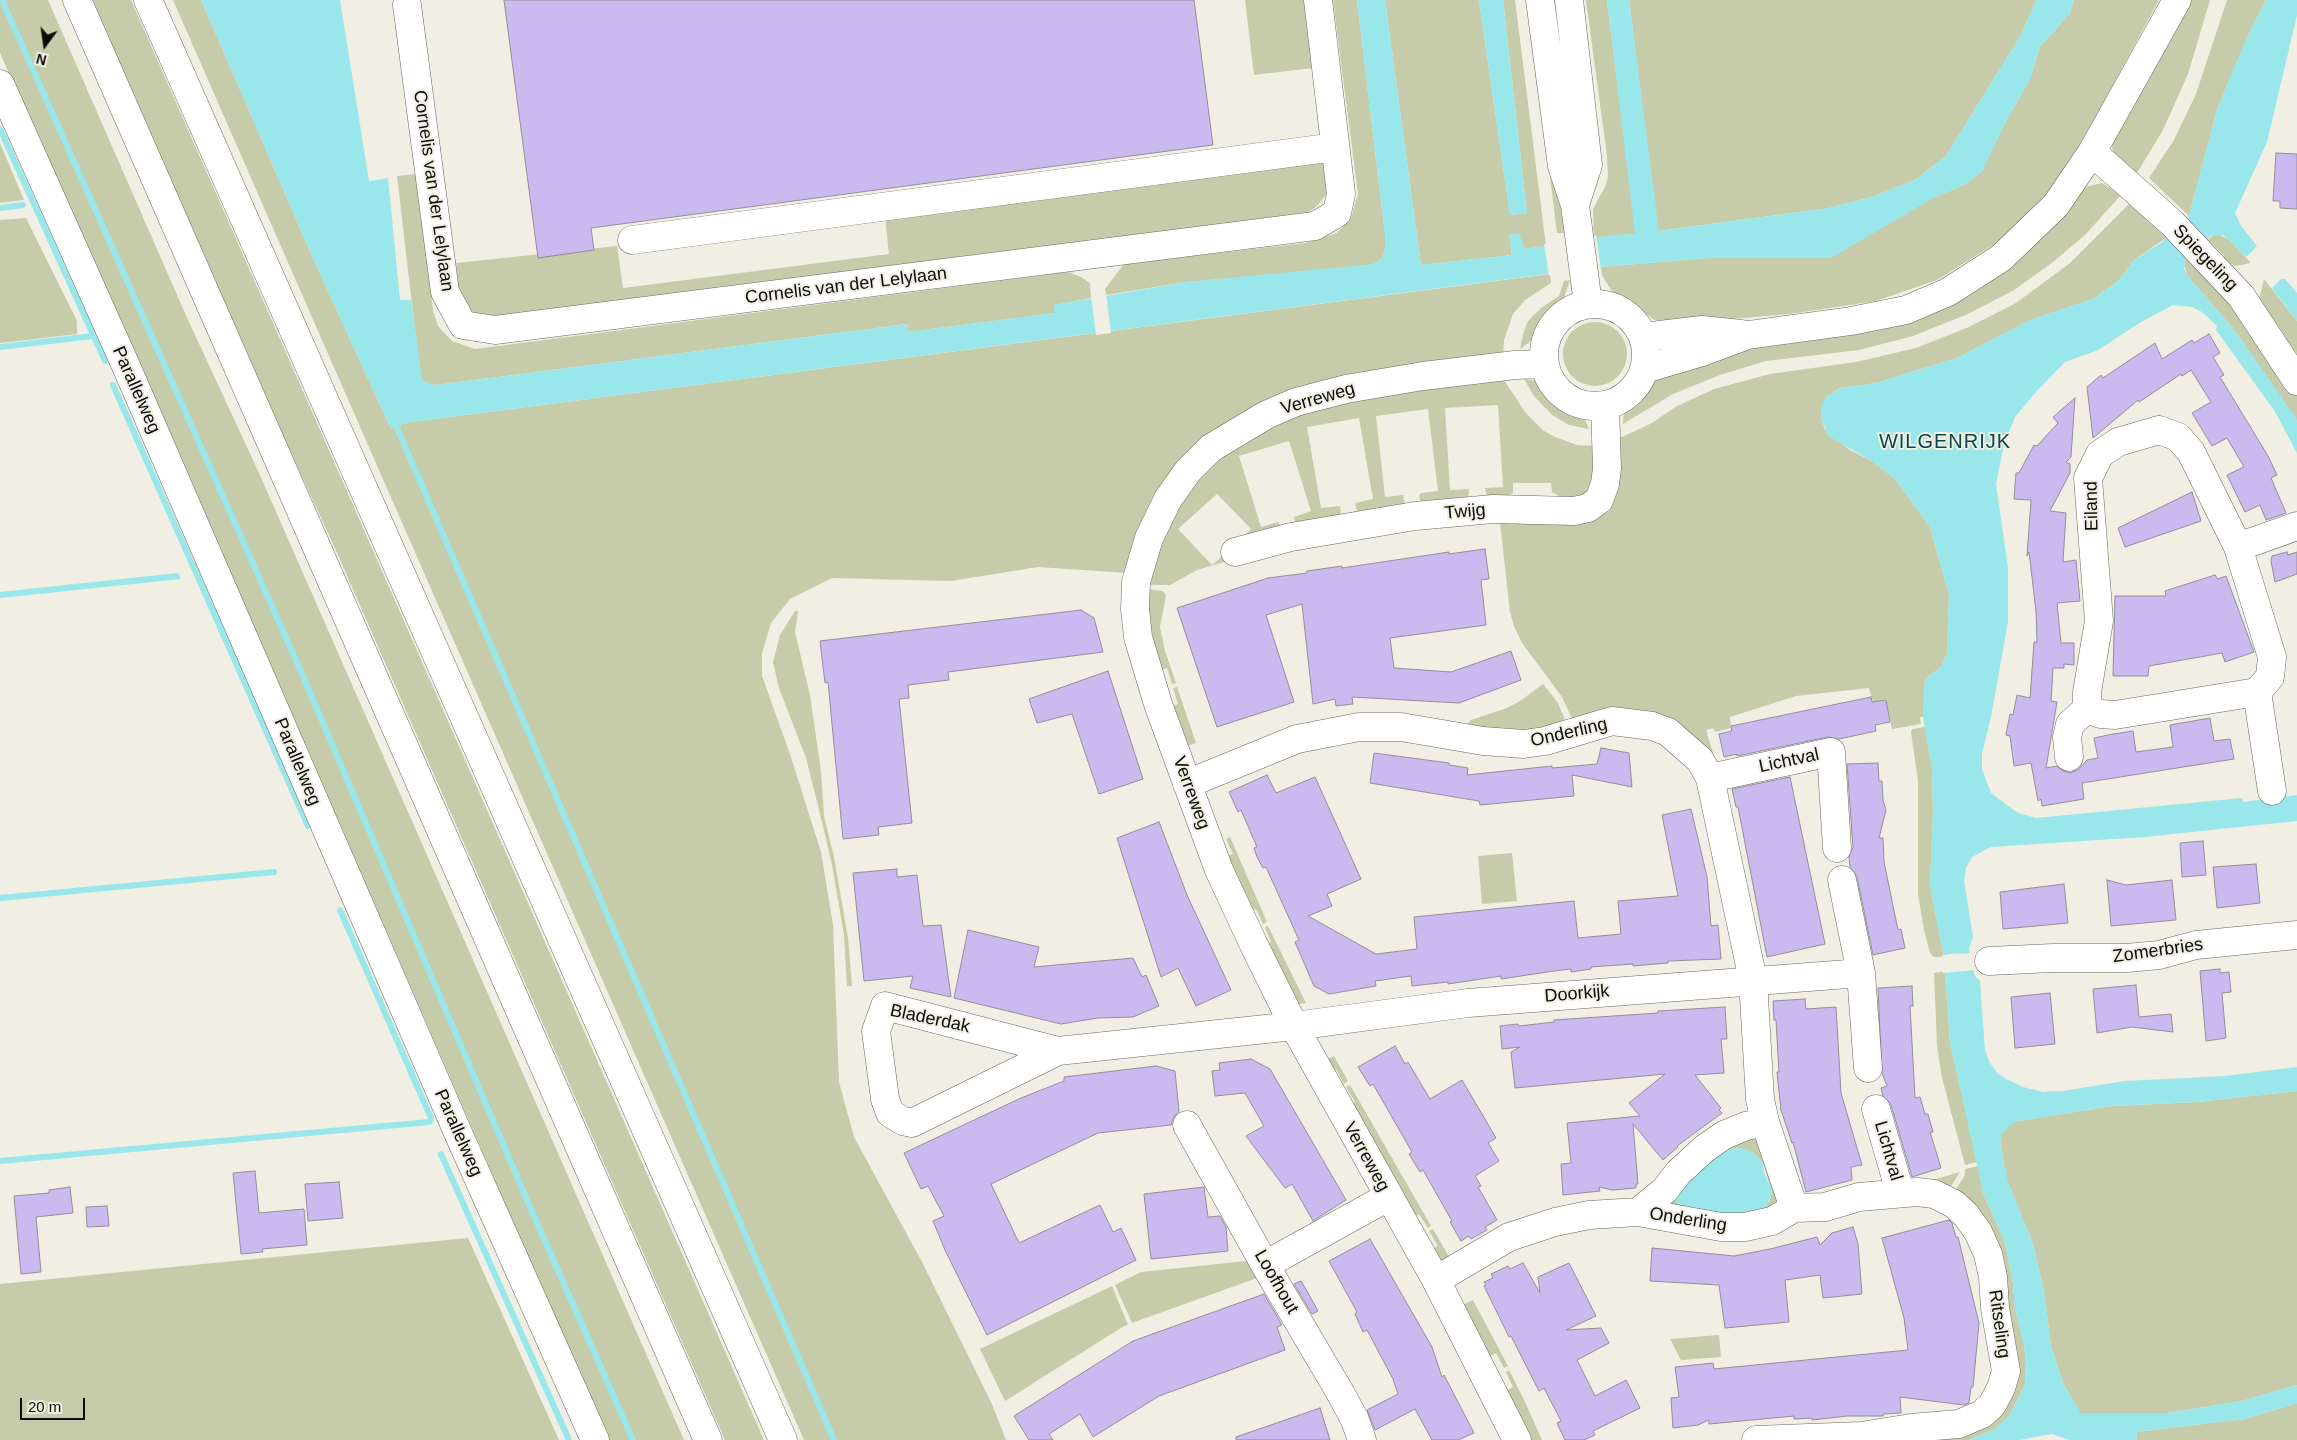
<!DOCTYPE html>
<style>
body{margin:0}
#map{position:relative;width:2297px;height:1440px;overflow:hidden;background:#f1eee3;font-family:Helvetica,sans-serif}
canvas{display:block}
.north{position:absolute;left:20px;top:20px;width:50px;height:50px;-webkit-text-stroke:4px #f1eee3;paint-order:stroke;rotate:194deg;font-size:14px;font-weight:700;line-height:20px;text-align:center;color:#0c0c08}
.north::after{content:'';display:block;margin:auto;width:18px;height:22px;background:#0c0c08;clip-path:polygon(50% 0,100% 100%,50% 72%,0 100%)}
.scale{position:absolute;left:20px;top:1398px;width:65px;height:22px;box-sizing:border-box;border:2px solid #0c0c08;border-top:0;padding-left:6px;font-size:15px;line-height:18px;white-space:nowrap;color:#0c0c08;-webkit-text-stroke:4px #f1eee3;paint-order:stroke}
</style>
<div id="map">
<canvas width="2297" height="1440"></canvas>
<div class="north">N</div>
<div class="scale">20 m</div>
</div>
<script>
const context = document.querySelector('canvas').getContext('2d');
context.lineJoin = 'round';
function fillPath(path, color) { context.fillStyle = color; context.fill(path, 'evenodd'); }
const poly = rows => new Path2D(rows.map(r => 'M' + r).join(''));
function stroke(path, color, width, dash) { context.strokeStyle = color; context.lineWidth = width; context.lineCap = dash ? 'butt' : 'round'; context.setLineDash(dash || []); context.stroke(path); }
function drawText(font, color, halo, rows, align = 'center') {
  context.font = font + ' Helvetica,sans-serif'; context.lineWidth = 4; context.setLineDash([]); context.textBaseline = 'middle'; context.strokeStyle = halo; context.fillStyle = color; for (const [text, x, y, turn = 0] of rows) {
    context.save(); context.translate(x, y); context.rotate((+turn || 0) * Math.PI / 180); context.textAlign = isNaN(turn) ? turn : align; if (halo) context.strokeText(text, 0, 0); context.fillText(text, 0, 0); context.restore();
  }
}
fillPath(poly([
 [0,0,48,0,188,320,259,473,684,1440,608,1440,309,753,0,53],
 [88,0,131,0,764,1440,725,1440,334,546,207,270],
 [173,0,201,0,316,265,391,429,404,423,1550,274,1551,283,1525,300,1513,314,1504,340,1503,356,1235,419,1127,573,1038,567,951,581,832,578,790,599,771,623,762,653,762,676,790,754,821,852,833,925,839,1082,854,1137,922,1262,992,1404,1006,1440,804,1440],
 [1245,0,1304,0,1313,68,1254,75],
 [1333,0,1357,0,1386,243,1383,257,1374,264,1359,267,1186,282,1106,295,1105,289,1124,264,1306,243,1337,233,1351,218,1358,194],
 [1385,0,1479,0,1510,215,1527,213,1503,0,1515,0,1546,246,1524,249,1509,234,1512,255,1421,265],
 [1528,0,1534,0,1564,233,1557,233],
 [1586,0,1607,0,1636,234,1594,238,1593,209,1605,187,1608,177,1607,156],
 [1629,0,2036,0,2022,33,1946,156,1915,180,1872,197,1829,208,1658,231],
 [2074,0,2159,0,2086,134,2043,200,2003,239,1937,280,1876,301,1790,314,1695,322,1655,320,1614,294,1606,282,1602,275,1601,267,1708,258,1935,197,1966,184,2005,123,2030,79,2040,47,2069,14],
 [2188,0,2210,0,2188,74,2163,130,2137,173,2114,157,2112,145],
 [2227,0,2266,0,2245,42,2217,110,2189,216,2149,178,2174,140,2196,94],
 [0,143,24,200,0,203],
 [1327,160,1330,180,1326,195,1317,206,1306,214,489,318,477,315,460,303,456,263,617,246,623,288,889,254,885,217],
 [416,174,433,311,438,326,452,341,475,349,1068,272,1081,277,1090,283,1091,298,1055,305,1055,313,908,332,907,324,436,385,429,384,422,380,420,373,397,176],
 [2102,183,2121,195,2085,235,2053,262,2014,290,1968,314,1913,336,1859,350,1766,361,1720,375,1673,394,1623,424,1624,411,1654,381,1671,368,1753,348,1862,330,1922,315,1985,285,2034,246,2080,191,2089,186],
 [2131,202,2166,238,2134,260,2119,280,2093,299,2030,320,1957,358,1876,383,1840,388,1827,396,1822,406,1821,417,1825,430,1850,450,1872,461,1895,479,1930,527,1949,595,1947,653,1941,667,1925,679,1923,717,1920,717,1921,724,1892,729,1886,699,1873,702,1869,688,1796,696,1730,717,1731,728,1715,732,1713,728,1706,730,1717,766,1689,740,1575,725,1562,697,1522,643,1514,626,1510,612,1500,522,1601,513,1603,515,1611,510,1609,507,1617,493,1620,438,1652,423,1677,406,1714,389,1770,374,1856,362,1916,348,1969,327,2016,303,2070,263],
 [26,218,77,321,77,334,0,343,0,220],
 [2218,234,2229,240,2251,263,2235,266,2222,259,2225,256,2208,240,2213,235],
 [2186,259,2238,312,2274,359,2297,395,2297,421,2236,332,2187,275,2184,263],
 [2264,279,2297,321,2297,354,2258,303],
 [1570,280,1564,298,1549,315,1530,342,1520,349,1523,334,1528,321,1541,308,1559,296,1564,281],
 '1563 354a32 32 0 1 1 64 0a32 32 0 1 1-64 0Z',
 [1502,377,1525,412,1544,431,1555,437,1577,445,1597,446,1591,490,1582,496,1564,499,1552,492,1551,483,1513,483,1513,493,1501,500,1487,498,1485,488,1503,487,1498,405,1445,408,1450,490,1469,489,1468,500,1421,503,1420,500,1419,495,1421,493,1438,491,1428,409,1376,416,1385,497,1403,495,1405,504,1357,512,1355,503,1373,499,1359,418,1307,427,1321,508,1340,506,1341,515,1295,523,1294,517,1311,511,1289,441,1239,456,1261,527,1278,522,1280,526,1240,540,1251,529,1217,494,1178,529,1212,565,1226,553,1234,559,1197,570,1170,585,1146,585,1158,540,1191,487,1229,449,1247,437,1320,403],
 [1524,379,1537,381,1556,401,1585,420,1589,429,1569,425,1552,415,1534,396],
 [1146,589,1163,591,1166,595,1160,627,1165,651,1176,683,1172,684,1167,668,1159,671,1154,656],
 [795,611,798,611,795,632,810,695,821,771,824,816,834,857,848,938,852,986,847,986,844,935,832,865,821,818,806,758,779,688,773,662,780,635],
 [1543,684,1558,703,1568,727,1473,735,1475,726,1467,724,1471,720,1507,708,1520,701],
 [1177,687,1196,743,1183,747,1171,707,1178,704,1173,688],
 [1925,727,1932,768,1933,814,1930,885,1944,957,1934,957,1930,953,1924,930,1918,894,1918,781,1911,732,1912,729],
 [1230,837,1267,922,1263,924,1256,909,1249,912,1225,857,1233,854,1226,839],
 [1512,853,1517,901,1482,904,1478,856],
 [1268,926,1306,1003,1293,1005,1264,946,1271,942,1265,927],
 [1945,971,1950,1042,1977,1162,1965,1165,1942,1078,1937,1045,1934,973],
 [1334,1056,1348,1081,1344,1084,1336,1069,1329,1073,1323,1062],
 [1350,1085,1431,1226,1428,1228,1419,1214,1412,1218,1347,1106,1355,1102,1346,1087],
 [2297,1091,2297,1385,2242,1401,2167,1413,2081,1414,2063,1383,2051,1346,2044,1292,2033,1244,2007,1180,2000,1141,2002,1133,2012,1123,2019,1121,2112,1106,2197,1102],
 [1756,1133,1782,1198,1757,1219,1653,1209,1698,1164],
 [1752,1152,1763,1163,1772,1193,1769,1202,1678,1196,1684,1188],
 [1978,1166,1983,1193,2005,1242,2013,1283,2015,1309,2024,1344,2026,1365,2025,1385,2009,1416,1995,1429,1969,1440,1881,1440,1960,1432,2015,1365,1953,1194,1965,1175,1965,1169],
 [1960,1172,1948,1191,1923,1183],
 [1433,1229,1452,1262,1440,1260,1431,1250,1438,1246,1429,1231],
 [468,1238,559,1440,0,1440,0,1284],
 [1247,1261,1257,1278,1132,1323,1115,1285,1141,1272],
 [1112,1286,1128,1325,1124,1326,1005,1401,980,1349],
 [1473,1300,1508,1366,1504,1368,1496,1353,1489,1357,1462,1305],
 [1719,1335,1721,1357,1681,1360,1670,1339],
 [1509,1370,1525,1402,1542,1440,1529,1440,1506,1391,1513,1387,1506,1372],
 [2297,1403,2297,1440,2136,1440,2137,1432,2245,1419]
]), '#c6ccaa');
fillPath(poly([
 [201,0,340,0,369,181,388,178,400,300,411,300,422,379,429,384,436,385,908,324,908,332,1054,313,1054,305,1186,282,1374,264,1383,257,1386,243,1357,0,1385,0,1421,265,1512,255,1509,234,1519,233,1525,249,1613,235,1635,234,1607,0,1629,0,1659,231,1829,208,1872,197,1915,180,1946,156,2022,33,2036,0,2074,0,2069,14,2040,47,2030,79,2005,123,1982,172,1966,184,1935,197,1831,258,1708,258,1601,267,404,423,391,429,316,265],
 [1479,0,1503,0,1527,213,1510,215],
 [2266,0,2297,0,2297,15,2267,142,2235,213,2241,226,2257,246,2246,257,2223,235,2212,235,2186,259,2184,269,2187,275,2236,332,2294,415,2297,421,2297,453,2274,410,2216,330,2217,326,2202,312,2192,307,2173,305,2141,322,2098,350,2065,362,2035,393,2015,417,2004,444,1996,484,2008,568,2008,622,1991,717,1982,753,1982,769,1991,793,2018,813,2036,818,2242,798,2243,802,2297,795,2297,821,2144,837,1991,847,1972,857,1966,868,1964,881,1973,937,1969,948,1975,976,1980,981,1985,1051,1990,1063,1998,1074,2006,1079,2023,1087,2043,1092,2063,1091,2125,1081,2225,1076,2297,1067,2297,1091,2197,1102,2112,1106,2019,1121,2012,1124,2002,1133,2000,1142,2007,1179,2033,1244,2044,1292,2051,1346,2063,1383,2081,1413,2167,1413,2242,1401,2297,1385,2297,1403,2245,1419,2137,1432,2136,1440,2070,1440,2052,1434,2020,1440,1969,1440,1995,1429,2009,1416,2025,1385,2026,1365,2024,1344,2015,1309,2013,1283,2005,1242,1983,1193,1950,1042,1944,957,1930,885,1933,814,1932,768,1923,717,1925,679,1941,667,1947,653,1949,595,1930,527,1895,479,1872,461,1828,436,1821,417,1821,406,1827,396,1840,388,1876,383,1957,358,2030,320,2093,299,2119,280,2134,260,2161,243,2189,216,2217,110,2245,41],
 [2281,279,2285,279,2297,293,2297,321,2272,288],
 [178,573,181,579,0,598,0,592],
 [1739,1147,1752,1152,1763,1163,1764,1172,1768,1182,1770,1182,1772,1193,1766,1207,1759,1211,1725,1214,1677,1204,1675,1199,1696,1173,1724,1151]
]), '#99e6eb');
fillPath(poly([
 [1596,235,1601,270,1549,276,1544,244],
 [1106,293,1111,333,1096,335,1091,296],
 [1973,953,1976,970,1943,973,1941,956,1949,954]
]), '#f1eee3');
stroke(poly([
 [2,0,299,667,530,1207,633,1440],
 [0,129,105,361],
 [0,208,23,205],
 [0,347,93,336],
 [113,385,308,826],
 [394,421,834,1440],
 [0,898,274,872],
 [441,1154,569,1440],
 [0,1161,430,1122,431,1118,340,910]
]), '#99e6eb', 6);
const building = poly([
 [504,0,1194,0,1213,145,591,228,594,250,538,258,504,0],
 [2276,153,2297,154,2297,209,2280,208,2280,201,2273,201,2276,153],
 [2209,334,2220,353,2213,357,2224,375,2220,377,2268,456,2277,475,2271,478,2286,513,2266,520,2260,505,2245,512,2227,475,2244,467,2227,438,2212,446,2192,413,2211,402,2191,370,2182,376,2181,374,2139,402,2138,400,2093,438,2087,387,2101,375,2103,378,2155,343,2162,359,2192,340,2194,343,2209,334],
 [2075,398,2071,457,2066,462,2070,464,2070,473,2050,511,2066,513,2063,562,2076,560,2080,601,2057,603,2061,643,2074,643,2074,665,2064,664,2064,668,2053,668,2051,701,2057,702,2046,768,2057,766,2063,771,2070,773,2078,770,2087,760,2098,758,2094,738,2113,734,2133,731,2136,752,2173,747,2170,725,2210,718,2214,741,2230,739,2234,759,2082,783,2084,799,2042,806,2041,799,2038,801,2031,763,2014,766,2010,736,2006,735,2010,714,2013,715,2017,695,2030,698,2034,642,2037,642,2036,611,2029,552,2027,556,2031,500,2014,499,2016,473,2019,473,2034,445,2037,446,2058,423,2053,417,2075,398],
 [2192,492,2201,521,2125,547,2118,528,2192,492],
 [1485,549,1489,579,1481,580,1486,625,1390,638,1394,668,1451,672,1511,651,1521,680,1459,703,1352,697,1353,704,1336,706,1335,699,1313,704,1302,604,1266,615,1294,702,1217,727,1177,608,1268,578,1307,573,1307,571,1342,566,1342,568,1449,552,1449,554,1485,549],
 [2287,552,2288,555,2297,552,2297,574,2275,582,2271,561,2272,556,2287,552],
 [2215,575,2218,579,2226,576,2254,652,2225,662,2222,653,2149,666,2148,676,2113,676,2115,596,2166,596,2165,591,2215,575],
 [1081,610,1094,618,1103,652,948,672,949,680,908,685,909,698,899,699,912,823,878,827,879,835,843,839,828,682,825,683,820,641,1081,610],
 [1108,671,1143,779,1099,794,1072,714,1037,723,1029,699,1108,671],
 [1871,697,1872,702,1886,700,1890,722,1875,725,1876,731,1839,739,1828,737,1737,756,1737,754,1724,757,1719,734,1732,731,1731,726,1871,697],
 [1601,748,1629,753,1632,787,1572,775,1574,796,1480,805,1479,801,1370,783,1374,753,1449,763,1449,765,1468,768,1467,775,1552,766,1552,768,1597,764,1601,748],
 [1878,763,1879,781,1882,781,1883,800,1886,810,1879,838,1883,838,1884,862,1898,930,1901,929,1905,948,1873,955,1857,877,1850,867,1849,857,1853,847,1847,764,1878,763],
 [1267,775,1276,793,1315,777,1361,879,1327,894,1332,906,1308,916,1376,954,1417,949,1414,917,1574,901,1578,938,1621,934,1618,901,1678,896,1662,815,1691,809,1707,877,1711,926,1718,925,1721,959,1668,961,1668,963,1633,966,1633,964,1591,967,1591,969,1571,972,1571,969,1554,971,1501,979,1501,976,1448,984,1448,982,1412,986,1411,976,1375,981,1376,986,1329,994,1314,986,1295,942,1299,940,1266,867,1263,868,1257,857,1254,848,1257,847,1241,810,1238,812,1229,792,1267,775],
 [1790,777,1825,944,1767,957,1738,807,1736,807,1732,789,1790,777],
 [1159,822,1187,895,1231,990,1196,1006,1178,968,1161,977,1117,838,1159,822],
 [2203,841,2206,875,2182,877,2180,843,2203,841],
 [2256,864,2260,903,2217,908,2213,867,2256,864],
 [897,869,897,877,917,875,923,926,941,925,951,997,910,988,913,976,864,981,853,873,897,869],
 [2107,880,2126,885,2172,880,2176,920,2111,926,2107,880],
 [2064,884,2068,923,2003,929,2000,892,2064,884],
 [968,930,1039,947,1034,967,1133,958,1142,977,1146,975,1159,1006,1133,1017,1098,1018,1061,1024,954,998,968,930],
 [2220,969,2220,973,2229,972,2231,992,2222,993,2226,1038,2206,1041,2200,971,2220,969],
 [2136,985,2139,1017,2171,1014,2173,1032,2132,1027,2097,1033,2093,989,2136,985],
 [1912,986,1913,1006,1910,1006,1915,1098,1920,1097,1925,1114,1928,1114,1933,1132,1930,1132,1941,1168,1912,1177,1891,1105,1883,1096,1881,1088,1887,1086,1882,1073,1878,988,1912,986],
 [2050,993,2055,1044,2015,1048,2011,997,2050,993],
 [1805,999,1806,1009,1836,1007,1841,1093,1862,1165,1851,1167,1852,1180,1806,1192,1793,1142,1792,1143,1781,1110,1777,1072,1779,1072,1776,1020,1774,1020,1773,1001,1805,999],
 [1725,1007,1727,1039,1721,1039,1724,1073,1695,1075,1721,1108,1719,1110,1722,1113,1677,1146,1678,1147,1663,1160,1633,1124,1638,1184,1636,1184,1636,1188,1612,1190,1599,1187,1600,1191,1563,1195,1561,1164,1571,1163,1567,1123,1640,1116,1629,1103,1665,1074,1515,1088,1511,1052,1520,1047,1502,1049,1500,1026,1518,1024,1519,1026,1554,1022,1554,1020,1658,1013,1658,1011,1725,1007],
 [1395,1046,1405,1064,1408,1062,1430,1099,1462,1080,1496,1138,1488,1143,1499,1161,1475,1176,1481,1186,1478,1187,1497,1220,1485,1227,1487,1230,1471,1239,1469,1236,1461,1241,1450,1222,1452,1221,1423,1170,1420,1172,1409,1154,1412,1152,1373,1084,1370,1086,1358,1067,1395,1046],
 [1251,1059,1270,1069,1346,1200,1313,1221,1292,1184,1285,1188,1246,1136,1264,1126,1245,1093,1215,1096,1212,1071,1220,1070,1219,1063,1251,1059],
 [1156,1066,1175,1071,1179,1111,1174,1117,1171,1125,1098,1133,991,1184,1019,1243,1100,1205,1113,1232,1121,1228,1136,1260,987,1335,945,1250,933,1221,944,1216,928,1186,921,1189,904,1153,1021,1098,1064,1081,1064,1077,1156,1066],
 [255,1171,259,1213,304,1209,307,1245,262,1249,263,1252,241,1254,233,1173,255,1171],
 [339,1182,343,1218,308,1221,305,1184,339,1182],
 [70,1187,73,1213,36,1217,41,1272,21,1274,14,1196,49,1193,49,1190,70,1187],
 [1204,1187,1208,1217,1220,1216,1226,1227,1228,1251,1151,1259,1144,1194,1204,1187],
 [107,1206,109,1226,87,1227,86,1207,107,1206],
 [1949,1220,1952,1223,1956,1237,1958,1237,1979,1323,1973,1387,1971,1387,1969,1403,1964,1405,1900,1397,1901,1413,1883,1414,1883,1416,1847,1416,1812,1420,1812,1418,1794,1419,1794,1416,1709,1424,1709,1420,1698,1425,1673,1428,1671,1398,1679,1397,1675,1367,1713,1363,1714,1369,1908,1350,1904,1318,1882,1238,1949,1220],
 [1853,1227,1858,1244,1862,1294,1823,1298,1820,1275,1785,1280,1789,1322,1725,1328,1719,1285,1650,1281,1652,1248,1734,1256,1770,1249,1817,1237,1820,1245,1832,1233,1853,1227],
 [1370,1239,1432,1347,1442,1377,1444,1375,1474,1433,1458,1440,1432,1440,1415,1409,1375,1430,1367,1410,1398,1394,1393,1379,1367,1330,1363,1332,1355,1314,1357,1312,1329,1261,1370,1239],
 [1523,1263,1540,1293,1538,1277,1569,1263,1596,1316,1566,1330,1601,1328,1609,1343,1577,1360,1595,1396,1626,1380,1640,1408,1593,1431,1595,1435,1584,1440,1565,1440,1557,1423,1561,1421,1544,1388,1539,1391,1511,1336,1509,1337,1484,1286,1486,1285,1484,1282,1493,1278,1491,1274,1508,1266,1510,1269,1523,1263],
 [1301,1281,1307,1291,1318,1311,1312,1314,1294,1284,1301,1281],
 [1264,1294,1282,1325,1277,1327,1285,1350,1159,1396,1093,1437,1080,1414,1049,1434,1053,1440,1029,1440,1014,1416,1133,1341,1264,1294],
 [1320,1408,1330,1440,1236,1440,1236,1437,1320,1408]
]);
fillPath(building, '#cabaf0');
stroke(building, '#918f99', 1);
const minor = poly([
 [1540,0,1562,166,1575,205,1588,304],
 [1569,0,1588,165,1575,205],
 [407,5,445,292,463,325,495,330,1315,226,1337,213,1341,194,1318,0],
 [0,84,126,366,459,1135,595,1440],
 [2092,152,2172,223,2241,296,2297,381],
 [632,240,1335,147],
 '1544 355a51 51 0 1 1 102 0a51 51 0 1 1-102 0Z',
 [1643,337,1702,330,1741,334],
 [1644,369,1705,351,1748,335,1851,321,1906,310,1948,292,2001,258,2056,205,2092,152,2177,0],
 [2159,430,2178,437,2191,452,2238,547,2272,657,2270,677,2257,692,2115,715,2101,714,2087,709,2087,692,2099,621,2088,478,2100,454,2118,442,2159,430],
 [2238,547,2297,526],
 [1235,552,1291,537,1415,516,1493,509,1574,511,1588,508,1599,500,1605,484,1607,468,1605,405],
 [2257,692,2272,791],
 [2069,757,2067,737,2070,724,2087,709],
 [1710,778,1831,752,1837,848],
 [1187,784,1297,739,1359,727,1401,727,1483,741,1524,744,1545,741,1612,721,1652,726,1668,732,1700,760,1710,778,1753,980,1760,1099,1765,1122,1794,1208,1772,1221,1745,1227,1721,1227,1638,1212,1589,1215,1555,1222,1509,1237,1436,1280],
 [1842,880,1861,973,1868,1068],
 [1989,961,2053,958,2127,958,2159,955,2196,945,2297,935],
 [1058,1051,885,1006,876,1031,885,1099,890,1113,903,1121,912,1123,1058,1051,1294,1026,1468,1003,1861,973],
 [1876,1109,1900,1192],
 [1187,1125,1265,1265,1341,1394,1355,1420,1362,1440],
 [1638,1212,1665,1190,1678,1173,1704,1149,1724,1135,1746,1126,1765,1122],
 [1265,1265,1388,1197],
 [1517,1440,1436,1280,1294,1026,1253,943,1219,870,1158,704,1138,637,1135,609,1136,582,1149,538,1168,499,1188,471,1211,448,1266,415,1296,402,1346,389,1423,376,1515,365,1545,364],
 [1756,1440,1861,1436,1911,1428,1959,1424,1982,1414,1992,1405,2001,1388,2006,1371,1995,1308,1993,1277,1988,1254,1978,1232,1966,1215,1954,1204,1934,1194,1917,1192,1859,1197,1825,1207,1794,1208]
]);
const highway = poly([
 [77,0,708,1440],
 [148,0,783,1440]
]);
stroke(minor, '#6a685e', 29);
stroke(highway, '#6a685e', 29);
stroke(minor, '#fff', 28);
stroke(highway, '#fff', 28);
drawText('18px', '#0c0c08', '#f1eee3', [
 ["Cornelis van der Lelylaan",433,191,82],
 ["Spiegeling",2205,258,46],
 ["Cornelis van der Lelylaan",846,286,-7],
 ["Parallelweg",136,390,66],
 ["Verreweg",1318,399,-16],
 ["Eiland",2092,506,-91],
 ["Twijg",1465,512,-5],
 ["Onderling",1569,733,-13],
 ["Lichtval",1789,761,-12],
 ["Parallelweg",297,762,67],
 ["Verreweg",1191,793,70],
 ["Zomerbries",2158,951,-8],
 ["Doorkijk",1577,994,-5],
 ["Bladerdak",930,1019,12],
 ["Parallelweg",458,1133,66],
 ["Lichtval",1888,1151,74],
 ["Verreweg",1366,1157,61],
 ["Onderling",1688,1220,9],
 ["Loofhout",1276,1282,60],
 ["Ritseling",1999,1324,82]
]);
context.letterSpacing = '1px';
drawText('20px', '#07494b', '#f1eee3', [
 ["WILGENRIJK",1945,442]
]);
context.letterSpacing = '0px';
</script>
